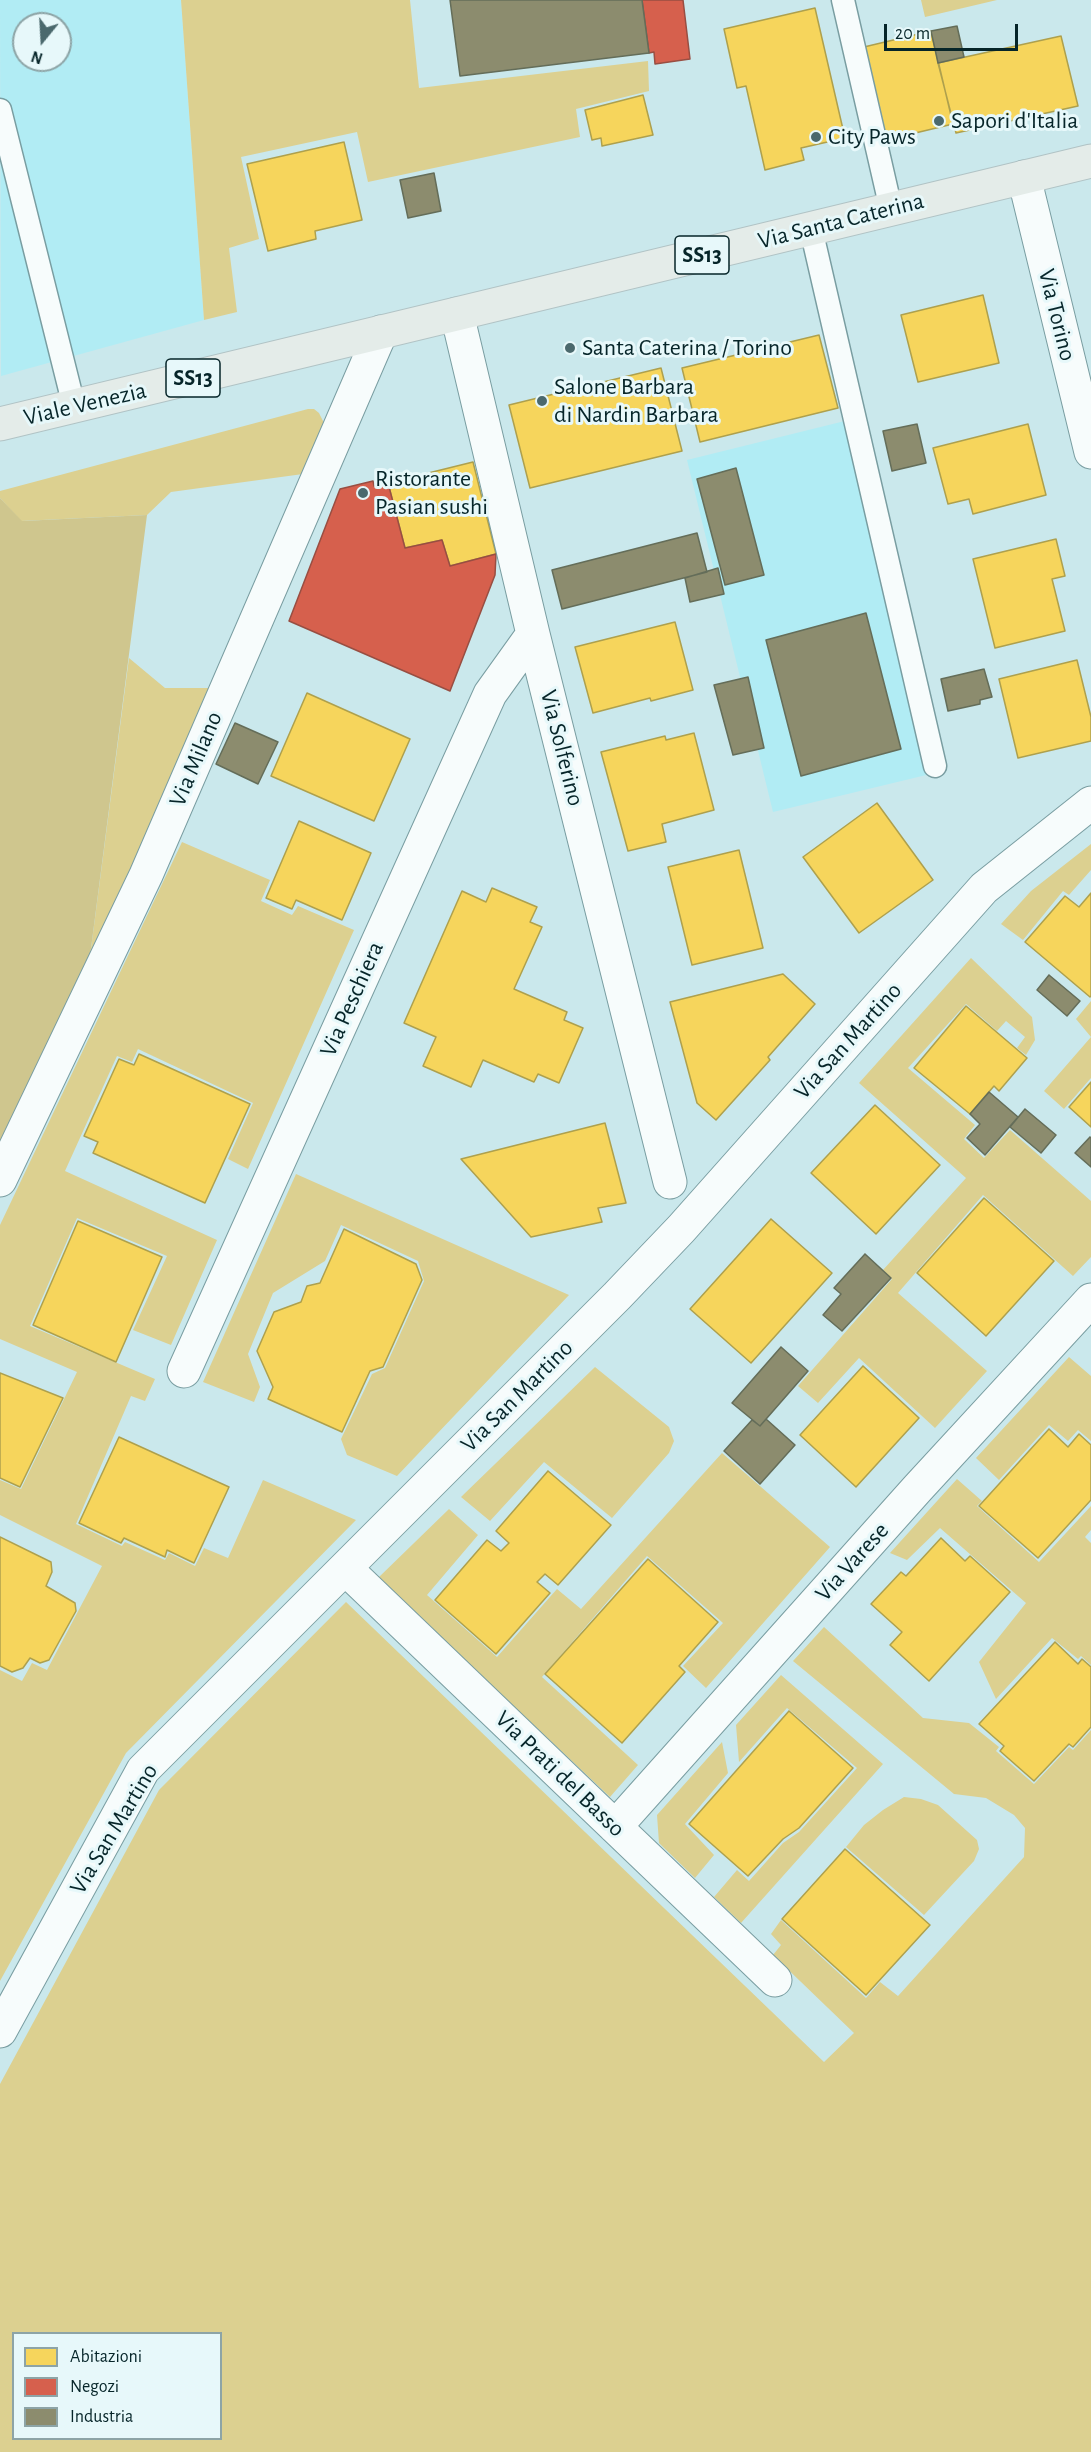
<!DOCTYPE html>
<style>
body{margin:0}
#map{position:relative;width:1091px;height:2452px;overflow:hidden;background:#cae8ec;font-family:"Alegreya Sans",sans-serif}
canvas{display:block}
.legend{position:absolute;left:12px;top:2332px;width:210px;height:108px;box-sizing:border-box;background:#e7f8fa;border:2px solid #8da4a6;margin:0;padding:8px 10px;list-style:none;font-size:18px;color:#062529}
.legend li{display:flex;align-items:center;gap:12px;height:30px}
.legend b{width:30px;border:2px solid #8da4a6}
.north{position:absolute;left:12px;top:12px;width:60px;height:60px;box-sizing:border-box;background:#e7f8fa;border:2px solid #8da4a6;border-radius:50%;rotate:198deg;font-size:16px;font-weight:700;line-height:24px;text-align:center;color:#062529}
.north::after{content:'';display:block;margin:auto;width:21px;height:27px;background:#4b696d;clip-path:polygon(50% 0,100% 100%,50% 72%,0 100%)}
.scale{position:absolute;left:884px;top:24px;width:134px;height:27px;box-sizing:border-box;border:3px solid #062529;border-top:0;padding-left:8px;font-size:18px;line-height:21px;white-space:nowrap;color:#062529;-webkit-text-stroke:4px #e7f8fa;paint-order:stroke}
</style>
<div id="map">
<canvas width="1091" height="2452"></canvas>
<ul class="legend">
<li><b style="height:16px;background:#f6d55c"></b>Abitazioni</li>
<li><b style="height:16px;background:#d6604d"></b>Negozi</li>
<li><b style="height:16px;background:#8c8c6e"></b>Industria</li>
</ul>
<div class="north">N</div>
<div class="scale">20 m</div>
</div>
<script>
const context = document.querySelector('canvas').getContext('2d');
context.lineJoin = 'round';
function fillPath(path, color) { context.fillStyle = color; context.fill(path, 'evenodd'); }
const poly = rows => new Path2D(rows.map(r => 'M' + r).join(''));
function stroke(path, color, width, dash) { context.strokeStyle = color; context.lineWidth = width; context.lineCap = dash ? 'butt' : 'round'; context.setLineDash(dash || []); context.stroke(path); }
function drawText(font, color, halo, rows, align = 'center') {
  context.font = font + ' "Alegreya Sans",sans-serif'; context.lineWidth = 6; context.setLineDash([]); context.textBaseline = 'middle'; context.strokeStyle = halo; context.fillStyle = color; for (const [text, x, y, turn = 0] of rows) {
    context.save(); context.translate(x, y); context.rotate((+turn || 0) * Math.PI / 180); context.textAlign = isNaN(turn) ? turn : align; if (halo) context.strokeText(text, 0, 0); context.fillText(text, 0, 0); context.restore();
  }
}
fillPath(poly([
 [0,0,181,0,204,320,1,376],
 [24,24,60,24,60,60,24,60],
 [861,417,947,770,773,812,687,460]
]), '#b1ecf4');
fillPath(poly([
 [181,0,410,0,419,88,648,61,649,91,576,109,580,137,368,182,357,132,241,157,259,239,229,248,237,312,204,320],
 [921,0,997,0,925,17],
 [308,409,314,409,319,413,324,423,303,474,171,492,147,515,21,521,0,498,0,491],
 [129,658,165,688,214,688,90,956],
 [182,842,270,880,261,901,292,915,298,906,354,930,248,1169,228,1159,253,1103,138,1049,132,1062,117,1056,65,1171,217,1240,171,1345,133,1330,167,1256,77,1218,30,1326,155,1379,145,1401,131,1396,76,1524,122,1546,125,1542,165,1560,169,1553,195,1566,204,1548,228,1558,263,1480,356,1520,126,1753,0,1981,0,1670,22,1681,32,1663,47,1670,102,1566,0,1515,0,1480,21,1489,77,1372,0,1339,0,1225],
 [1091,844,1091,870,1069,895,1063,891,1023,940,1001,924,1031,891],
 [971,958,1032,1017,1035,1040,1026,1055,1017,1048,1025,1037,1006,1021,997,1031,966,1004,908,1068,975,1125,964,1139,984,1158,1010,1130,1091,1201,1091,1257,1073,1276,983,1195,898,1293,987,1371,935,1428,859,1358,818,1403,798,1386,892,1279,883,1270,966,1178,859,1083],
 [1091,1001,1091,1037,1076,1019],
 [1091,1037,1091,1078,1064,1109,1044,1091],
 [296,1174,569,1295,397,1476,347,1455,341,1439,372,1374,385,1368,424,1281,418,1261,341,1225,325,1261,273,1293,248,1354,260,1387,254,1402,203,1382],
 [1069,1357,1091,1376,1091,1441,1078,1430,1068,1441,1049,1425,999,1480,976,1458],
 [595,1367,669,1427,674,1441,669,1453,612,1518,544,1462,490,1521,461,1497],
 [722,1453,830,1547,706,1688,683,1666,723,1623,647,1556,542,1677,638,1765,610,1797,378,1578,449,1509,478,1535,427,1595,497,1657,557,1589,581,1609],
 [957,1479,982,1501,977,1506,1039,1562,1091,1506,1091,1530,1085,1537,1091,1543,1091,1665,1081,1656,1078,1659,1052,1638,996,1699,979,1662,1026,1603,940,1528,907,1560,890,1553],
 [346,1602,824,2062,854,2033,773,1955,781,1945,771,1934,781,1920,866,1998,880,1982,898,1996,1024,1857,1025,1828,1014,1815,986,1798,954,1794,793,1661,824,1627,923,1718,969,1723,999,1747,996,1751,1034,1784,1069,1747,1073,1750,1091,1730,1091,2452,0,2452,0,2084,159,1790],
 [14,2334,220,2334,220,2438,14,2438],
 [781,1675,883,1764,741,1923,714,1897,737,1870,749,1881,783,1843,799,1832,857,1768,787,1708,739,1762,736,1725],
 [722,1742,728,1773,685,1824,714,1855,695,1878,659,1843,657,1815],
 [904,1797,921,1799,938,1805,977,1840,979,1849,974,1861,924,1915,846,1847,864,1825,883,1810]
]), '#dcd090');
fillPath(poly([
 [0,498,22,521,147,515,90,956,0,1143]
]), '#cfc68e');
const homes = poly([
 [815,8,845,138,801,148,804,160,765,170,746,86,737,88,724,29,815,8],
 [931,31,953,124,886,140,864,47,931,31],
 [1061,36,1078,106,956,133,938,63,1061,36],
 [643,95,653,135,602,146,601,138,592,140,585,110,643,95],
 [344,142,362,220,315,231,316,239,268,251,247,164,344,142],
 [983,295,999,363,918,382,901,315,983,295],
 [819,335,838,408,700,442,682,368,819,335],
 [661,368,682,451,530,488,509,405,661,368],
 [1028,424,1046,495,973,514,969,499,948,504,933,448,1028,424],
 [473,462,496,554,450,566,442,540,405,548,388,483,473,462],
 [1056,539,1065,576,1052,579,1065,631,995,648,973,559,1056,539],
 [675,622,693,690,651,701,650,698,593,713,575,647,675,622],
 [1077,660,1091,717,1091,741,1018,758,999,679,1077,660],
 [307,693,410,739,374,821,271,776,307,693],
 [694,733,714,810,662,824,666,842,628,851,601,752,665,736,666,740,694,733],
 [877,803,933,880,859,933,803,857,877,803],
 [299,821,371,853,342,920,296,900,292,909,266,898,299,821],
 [739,850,763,948,692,965,668,867,739,850],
 [492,888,537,907,530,922,542,927,514,989,567,1012,564,1020,583,1028,559,1083,538,1074,534,1082,483,1060,471,1087,423,1066,436,1037,404,1023,462,891,486,902,492,888],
 [1091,893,1091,996,1090,997,1025,942,1065,896,1079,907,1091,893],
 [783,974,815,1004,768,1057,770,1060,716,1120,697,1103,670,1002,783,974],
 [966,1006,1027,1058,999,1091,994,1086,970,1114,914,1068,966,1006],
 [139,1054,250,1104,205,1203,93,1153,98,1142,84,1136,119,1059,134,1065,139,1054],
 [1091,1082,1091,1127,1069,1107,1091,1082],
 [875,1105,940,1165,876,1234,811,1173,875,1105],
 [605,1123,626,1203,598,1208,602,1222,531,1237,461,1159,605,1123],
 [984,1198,1054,1261,986,1336,917,1273,984,1198],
 [771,1219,832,1273,751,1363,690,1309,771,1219],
 [78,1221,162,1257,116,1362,33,1325,78,1221],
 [344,1229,416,1264,422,1280,383,1367,370,1371,342,1432,268,1399,273,1387,257,1351,274,1312,301,1302,307,1286,320,1283,344,1229],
 [863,1366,919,1418,856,1487,800,1435,863,1366],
 [0,1373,63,1398,20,1487,0,1478,0,1373],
 [1049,1429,1068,1447,1079,1434,1091,1445,1091,1500,1038,1558,979,1506,1049,1429],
 [119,1437,229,1487,194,1563,167,1550,165,1557,124,1538,121,1543,79,1523,119,1437],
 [548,1471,611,1525,558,1585,545,1574,537,1582,550,1593,496,1654,435,1600,487,1540,501,1551,509,1543,496,1531,548,1471],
 [0,1537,51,1562,52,1572,46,1586,75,1603,76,1611,49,1660,40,1663,30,1658,23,1668,12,1672,0,1666,0,1537],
 [941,1538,965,1561,970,1556,1010,1592,929,1681,890,1645,902,1632,871,1604,901,1572,906,1576,941,1538],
 [648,1559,718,1622,679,1666,685,1672,622,1743,545,1674,648,1559],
 [1055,1642,1078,1664,1082,1659,1091,1667,1091,1727,1073,1747,1069,1744,1034,1781,1000,1751,1004,1746,979,1724,1055,1642],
 [789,1711,853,1768,799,1828,783,1839,748,1876,689,1824,789,1711],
 [845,1849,930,1925,866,1995,782,1919,845,1849]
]);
fillPath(homes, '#f6d55c');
stroke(homes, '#aea04d', 1.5);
const shops = poly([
 [642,0,683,0,690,59,655,64,654,52,649,53,642,0],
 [373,481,374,486,388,483,405,548,442,540,450,566,496,554,495,575,450,691,289,621,340,489,373,481]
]);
fillPath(shops, '#d6604d');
stroke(shops, '#984e42', 1.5);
const industry = poly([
 [450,0,642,0,649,53,460,76,450,0],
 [957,26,964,57,938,63,931,31,957,26],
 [434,173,441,211,408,218,400,180,434,173],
 [917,424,926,463,892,471,883,431,917,424],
 [736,468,764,575,725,585,697,479,736,468],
 [697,533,707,572,562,609,552,570,697,533],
 [718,568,724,594,690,602,685,578,718,568],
 [866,613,901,749,801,776,766,640,866,613],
 [984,669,992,697,980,700,980,704,948,711,941,679,984,669],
 [748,677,764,748,733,755,714,685,748,677],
 [235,723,278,742,258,784,216,764,235,723],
 [1049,975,1080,1001,1067,1016,1037,990,1049,975],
 [989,1092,1018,1117,985,1155,967,1138,980,1124,970,1114,989,1092],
 [1025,1109,1056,1135,1041,1153,1010,1127,1025,1109],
 [1090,1137,1091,1138,1091,1167,1075,1153,1090,1137],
 [865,1254,891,1278,842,1331,823,1315,841,1294,834,1288,865,1254],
 [781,1347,808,1371,760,1426,732,1403,781,1347],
 [766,1419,795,1445,760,1484,724,1451,752,1420,760,1426,766,1419]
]);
fillPath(industry, '#8c8c6e');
stroke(industry, '#646d59', 1.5);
const service = poly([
 [843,0,891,209],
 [0,110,74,406],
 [811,229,935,766]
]);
const minor = poly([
 [1024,177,1091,452],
 [457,314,533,634,670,1182],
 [0,1180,146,875,381,332],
 [184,1371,490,694,533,634],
 [345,1568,775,1980],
 [615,1827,917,1489,1091,1300],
 [0,2031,143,1770,617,1296,681,1229,984,888,1091,803]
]);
const primary = poly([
 [0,424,1091,161]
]);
stroke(service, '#799da1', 25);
stroke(minor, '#799da1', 35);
stroke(primary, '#b1c3c5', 35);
stroke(service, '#f7fcfc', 22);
stroke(minor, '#f7fcfc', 33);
stroke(primary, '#e4ece9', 33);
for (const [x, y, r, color] of [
 [939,121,6,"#4b696d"],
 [816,137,6,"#4b696d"],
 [570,348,6,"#4b696d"],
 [542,401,6,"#4b696d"],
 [363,493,6,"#4b696d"]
]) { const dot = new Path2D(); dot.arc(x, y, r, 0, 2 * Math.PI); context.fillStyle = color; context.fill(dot); stroke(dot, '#e7f8fa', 2); }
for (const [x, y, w] of [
 [702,255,54],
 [193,378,54]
]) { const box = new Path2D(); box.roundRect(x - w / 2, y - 19, w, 38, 4.5); context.fillStyle = '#e7f8fa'; context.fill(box); stroke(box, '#062529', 1.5); }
drawText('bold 22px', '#062529', null, [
 ["SS13",702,255],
 ["SS13",193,378]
]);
drawText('24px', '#062529', '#e7f8fa', [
 ["Sapori d'Italia",951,121],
 ["City Paws",828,137],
 ["Santa Caterina / Torino",582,348],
 ["Salone Barbara",554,387],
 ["di Nardin Barbara",554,415],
 ["Ristorante",375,479],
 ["Pasian sushi",375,507]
], 'left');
drawText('24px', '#062529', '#e7f8fa', [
 ["Via Santa Caterina",841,221,-14],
 ["Via Torino",1057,315,76],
 ["Viale Venezia",85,404,-13],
 ["Via Solferino",562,748,76],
 ["Via Milano",196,759,-67],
 ["Via Peschiera",352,999,-66],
 ["Via San Martino",848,1041,-48],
 ["Via San Martino",517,1396,-45],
 ["Via Varese",852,1562,-48],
 ["Via Prati del Basso",560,1774,44],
 ["Via San Martino",114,1829,-59]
]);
</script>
